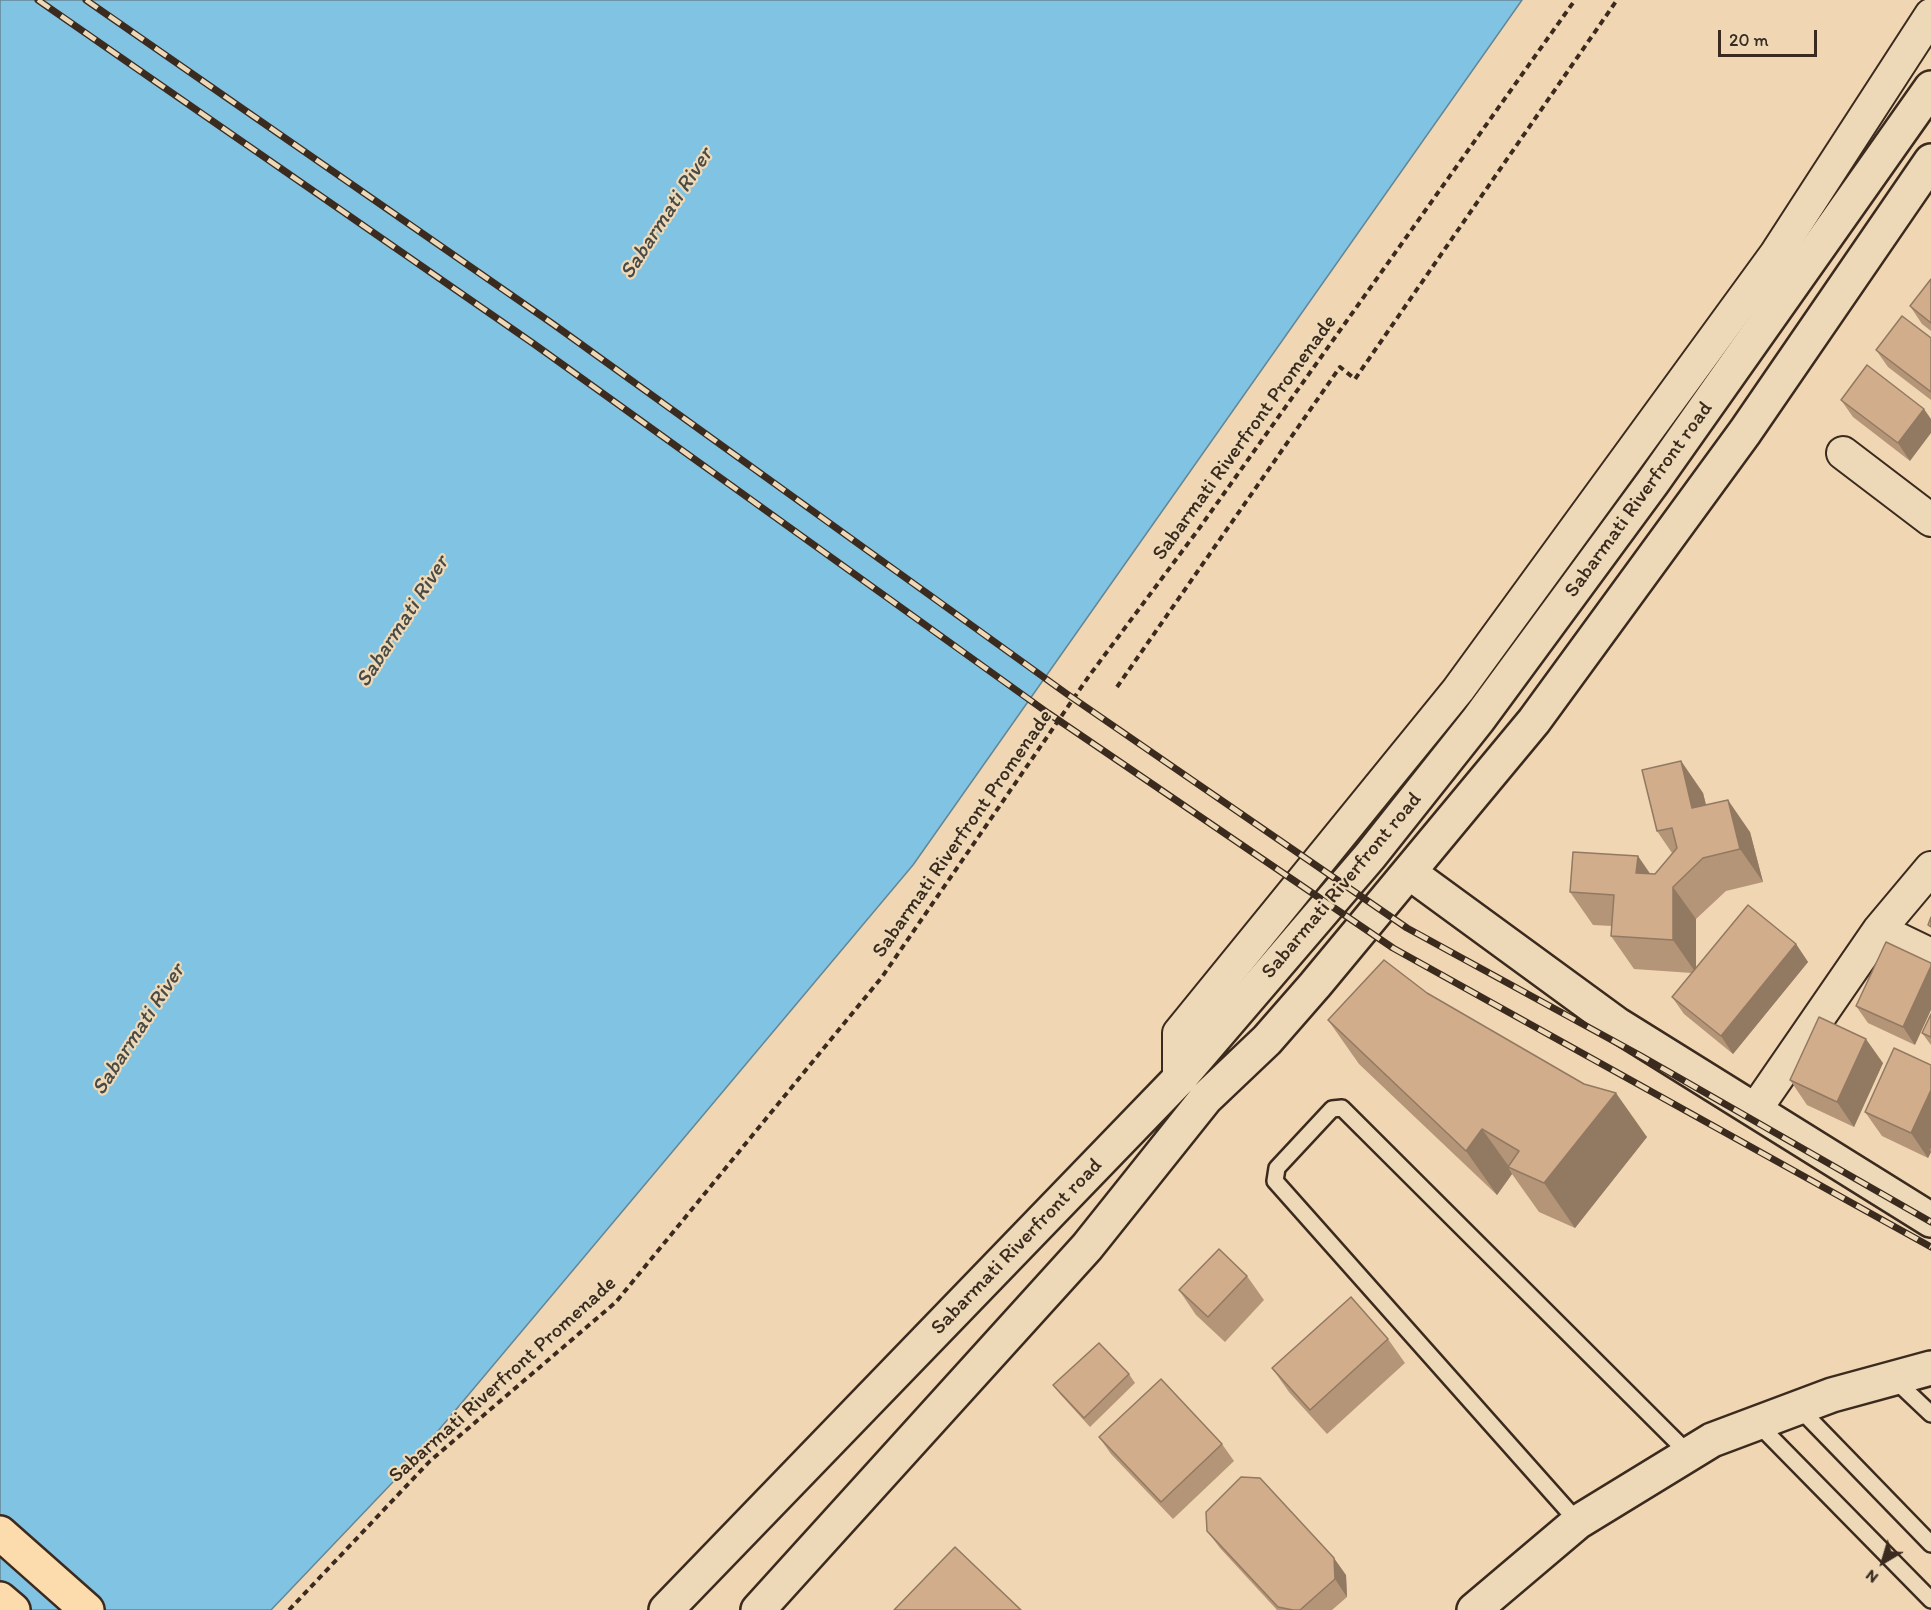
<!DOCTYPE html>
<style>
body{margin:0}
#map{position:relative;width:1931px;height:1610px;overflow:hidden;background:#f0d6b2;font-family:Itim,sans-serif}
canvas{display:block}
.north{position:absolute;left:1853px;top:1532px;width:60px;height:60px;-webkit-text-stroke:4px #edd9b7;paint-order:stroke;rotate:218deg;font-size:16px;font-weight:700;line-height:24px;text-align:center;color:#3b2a1e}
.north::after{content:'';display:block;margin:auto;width:21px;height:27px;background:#3b2a1e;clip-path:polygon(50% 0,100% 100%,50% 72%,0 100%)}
.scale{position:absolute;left:1718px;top:30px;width:99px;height:27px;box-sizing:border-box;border:3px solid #3b2a1e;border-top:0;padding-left:8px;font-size:18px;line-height:21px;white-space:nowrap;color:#3b2a1e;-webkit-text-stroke:4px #edd9b7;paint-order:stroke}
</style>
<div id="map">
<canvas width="1931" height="1610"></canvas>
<div class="north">N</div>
<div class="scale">20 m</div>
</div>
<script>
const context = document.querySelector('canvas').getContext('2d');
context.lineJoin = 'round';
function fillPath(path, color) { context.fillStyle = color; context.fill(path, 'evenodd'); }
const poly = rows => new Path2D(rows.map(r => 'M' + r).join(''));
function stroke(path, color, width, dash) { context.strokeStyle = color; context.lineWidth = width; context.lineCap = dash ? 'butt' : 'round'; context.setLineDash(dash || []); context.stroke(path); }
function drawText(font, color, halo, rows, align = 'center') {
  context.font = font + ' Itim,sans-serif'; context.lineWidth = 4.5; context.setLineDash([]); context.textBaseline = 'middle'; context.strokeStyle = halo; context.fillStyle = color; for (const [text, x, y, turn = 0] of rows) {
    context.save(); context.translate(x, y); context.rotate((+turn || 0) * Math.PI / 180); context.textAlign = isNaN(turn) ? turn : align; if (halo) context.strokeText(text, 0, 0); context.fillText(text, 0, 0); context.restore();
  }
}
const water = poly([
 [0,0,1522,0,913,865,412,1462,271,1610,0,1610,0,0]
]);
fillPath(water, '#81c3e2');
stroke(water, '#658694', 1.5);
const lane = poly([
 [1894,1379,1931,1414],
 [1798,1407,1931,1544],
 [1756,1422,1931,1600],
 [1578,1522,1275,1181,1277,1168,1332,1109,1342,1108,1689,1454]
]);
const street = poly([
 [1843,453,1931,520],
 [1879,930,1931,955],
 [1179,1079,1179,1033,1458,690,1776,254,1931,15],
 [1755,1110,1879,930,1931,868]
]);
const secondary = poly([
 [1410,873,1618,1025,1931,1220],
 [666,1610,1179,1079,1370,856,1478,720,1653,482,1931,88],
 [758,1610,1087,1247,1206,1098,1267,1040,1315,985,1534,721,1745,432,1931,161],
 [1474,1610,1578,1522,1712,1440,1832,1395,1931,1368]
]);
const primary = poly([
 [0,1533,87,1610],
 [0,1599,13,1610]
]);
stroke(lane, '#3b2a1e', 20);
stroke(street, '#3b2a1e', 36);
stroke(secondary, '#3b2a1e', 38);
stroke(primary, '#3b2a1e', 38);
stroke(poly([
 [1117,687,1340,367,1355,379,1617,0],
 [289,1610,430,1461,616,1302,882,977,1089,676,1198,530,1575,0]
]), '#3b2a1e', 4, [6, 4.5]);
stroke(lane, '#edd9b7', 15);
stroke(street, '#edd9b7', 32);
stroke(secondary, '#edd9b7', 33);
stroke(primary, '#fcdcac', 33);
const rail = poly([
 [38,0,534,344,1048,713,1393,948,1931,1247],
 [86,0,553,324,1067,694,1407,928,1641,1056,1931,1222]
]);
stroke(rail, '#3b2a1e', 7);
stroke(rail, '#edd9b7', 4.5, [14]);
fillPath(poly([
 [1931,279,1931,331,1922,324,1910,306],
 [1931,338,1931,400,1888,367,1876,350],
 [1867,365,1910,461,1853,417,1841,400],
 [1681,761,1703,793,1706,805,1750,832,1763,882,1726,891,1696,919,1696,968,1796,944,1808,962,1733,1054,1684,1014,1672,997,1692,973,1634,969,1611,936,1612,926,1593,925,1570,892,1650,874,1655,874,1672,853,1657,831],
 [1886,942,1915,1045,1868,1023,1856,1006],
 [1427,993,1647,1137,1575,1228,1539,1212,1512,1174,1497,1195,1359,1064,1328,1020],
 [1931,1014,1931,1045,1922,1033],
 [1883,1063,1854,1127,1807,1105,1790,1080],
 [1931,1065,1931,1152,1928,1158,1882,1136,1865,1112],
 [1247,1276,1264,1300,1225,1342,1196,1315,1179,1290],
 [1388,1339,1405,1363,1327,1434,1289,1392,1272,1368],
 [1129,1374,1135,1383,1090,1427,1060,1394,1053,1385],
 [1099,1437,1222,1444,1234,1461,1173,1519,1111,1454],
 [1207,1531,1346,1575,1347,1597,1332,1610,1277,1610,1220,1548]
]), '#b49578');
fillPath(poly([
 [1924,409,1931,419,1931,433,1910,461,1898,443],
 [1681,761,1703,793,1715,841,1692,808],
 [1728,800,1750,832,1763,882,1740,849],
 [1638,856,1660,888,1636,873],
 [1673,887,1696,919,1696,973,1673,940],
 [1796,944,1808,962,1733,1054,1721,1036],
 [1931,966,1931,1010,1915,1045,1903,1027],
 [1866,1039,1883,1063,1854,1127,1837,1102],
 [1931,1090,1931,1149,1929,1148,1931,1152,1928,1158,1911,1133],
 [1616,1093,1647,1137,1575,1228,1544,1183],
 [1482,1129,1510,1168,1508,1167,1512,1174,1497,1195,1466,1151],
 [1334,1558,1346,1575,1347,1597,1335,1579]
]), '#927961');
const building = poly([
 [1931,279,1931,323,1910,306,1931,279],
 [1902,316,1931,338,1931,392,1876,350,1902,316],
 [1867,365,1924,409,1898,443,1841,400,1867,365],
 [1681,761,1692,808,1728,800,1740,849,1703,858,1673,887,1673,940,1611,936,1614,895,1570,892,1573,852,1638,856,1636,873,1655,874,1677,848,1672,828,1657,831,1642,770,1681,761],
 [1748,905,1796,944,1721,1036,1672,997,1748,905],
 [1931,917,1931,927,1928,925,1931,917],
 [1886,942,1931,963,1931,966,1903,1027,1856,1006,1886,942],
 [1384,960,1427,993,1584,1084,1616,1093,1544,1183,1508,1167,1519,1151,1482,1129,1466,1151,1328,1020,1384,960],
 [1931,1014,1931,1037,1922,1033,1931,1014],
 [1819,1017,1866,1039,1837,1102,1790,1080,1819,1017],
 [1894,1048,1931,1065,1931,1090,1911,1133,1865,1112,1894,1048],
 [1219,1249,1247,1276,1208,1317,1179,1290,1219,1249],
 [1351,1297,1388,1339,1310,1410,1272,1368,1351,1297],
 [1099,1343,1129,1374,1084,1418,1053,1385,1099,1343],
 [1161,1379,1222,1444,1161,1502,1099,1437,1161,1379],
 [1241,1477,1260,1478,1334,1558,1335,1579,1300,1610,1293,1610,1278,1607,1207,1531,1206,1512,1241,1477],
 [955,1547,1021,1610,894,1610,955,1547]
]);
fillPath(building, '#d1ad8b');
stroke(building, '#927961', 1.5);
drawText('21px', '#3b2a1e', '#edd9b7', [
 ["Sabarmati Riverfront Promenade",1245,438,-54],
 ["Sabarmati Riverfront road",1639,500,-54],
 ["Sabarmati Riverfront Promenade",963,834,-55],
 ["Sabarmati Riverfront road",1342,886,-50],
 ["Sabarmati Riverfront road",1017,1247,-46],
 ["Sabarmati Riverfront Promenade",503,1380,-42]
]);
drawText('italic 22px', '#494945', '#edd9b7', [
 ["Sabarmati River",667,214,-57],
 ["Sabarmati River",403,622,-57],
 ["Sabarmati River",139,1030,-57]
]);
</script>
